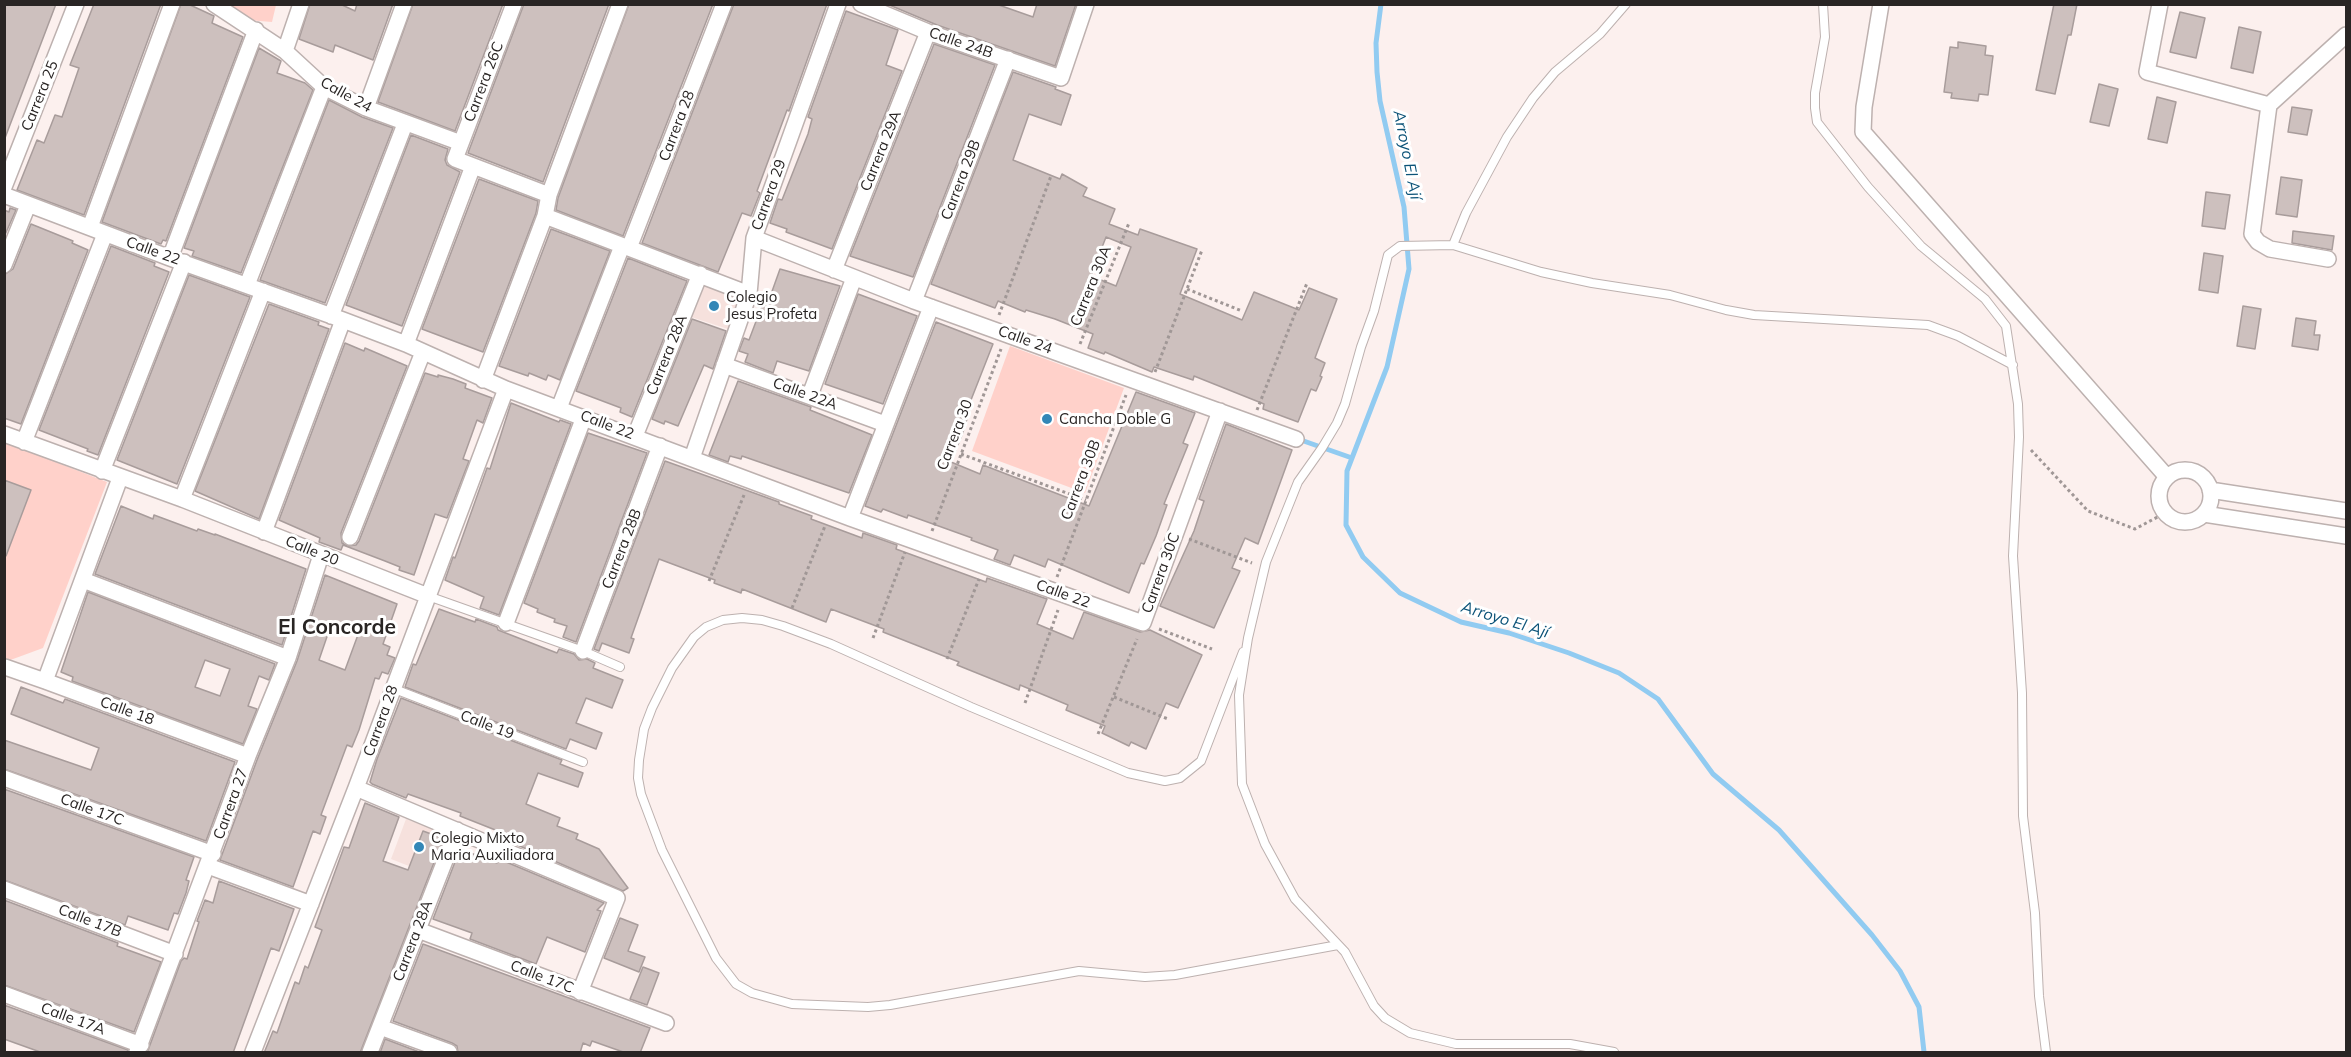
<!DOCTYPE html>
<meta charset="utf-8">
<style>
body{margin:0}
#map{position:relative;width:2351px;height:1057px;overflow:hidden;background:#fcf0ee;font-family:Mulish,sans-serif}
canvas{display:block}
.frame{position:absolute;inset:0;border:6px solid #292524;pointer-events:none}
</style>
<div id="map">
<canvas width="2351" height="1057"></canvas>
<div class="frame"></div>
</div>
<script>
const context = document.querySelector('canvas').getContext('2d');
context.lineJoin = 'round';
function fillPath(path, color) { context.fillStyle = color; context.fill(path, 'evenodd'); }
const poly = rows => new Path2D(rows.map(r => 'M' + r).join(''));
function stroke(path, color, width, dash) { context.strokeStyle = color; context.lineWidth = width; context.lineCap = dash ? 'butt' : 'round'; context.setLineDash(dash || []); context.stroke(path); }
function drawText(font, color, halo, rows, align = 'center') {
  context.font = font + ' Mulish,sans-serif'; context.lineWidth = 6; context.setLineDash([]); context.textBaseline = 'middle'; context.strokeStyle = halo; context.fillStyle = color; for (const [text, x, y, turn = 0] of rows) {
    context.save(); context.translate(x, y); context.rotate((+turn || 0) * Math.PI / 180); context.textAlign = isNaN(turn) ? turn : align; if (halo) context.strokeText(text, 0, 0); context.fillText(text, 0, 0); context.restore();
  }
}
fillPath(poly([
 [700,281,740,296,728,329,688,316],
 [406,819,447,834,432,875,391,859]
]), '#f6e1dd');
fillPath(poly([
 [218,5,276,5,272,22,247,20],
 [1010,346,1124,388,1085,493,972,451],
 [4,442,107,482,43,648,5,662]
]), '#ffd1ca');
stroke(poly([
 [1381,4,1376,43,1377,72,1380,101,1404,207,1409,269,1387,367,1347,471,1346,525,1363,557,1400,593,1461,622,1509,633,1569,653,1619,673,1658,699,1713,774,1779,830,1872,935,1900,971,1919,1007,1924,1052],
 [1298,439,1352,458]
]), '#91cbf1', 5);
const building = poly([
 [4,4,56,4,5,138,4,138,4,4],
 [94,4,161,4,84,215,17,190,37,140,44,143,55,115,62,117,79,68,70,65,94,4],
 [181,4,188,4,214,16,212,23,243,37,166,241,163,240,161,244,102,222,181,4],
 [310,4,340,4,355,11,357,4,393,4,373,60,335,45,333,52,299,39,310,4],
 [413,4,503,4,455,131,378,102,413,4],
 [524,4,609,4,543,182,468,153,524,4],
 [629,4,713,4,623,236,556,210,558,198,629,4],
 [734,4,827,4,789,111,787,110,757,191,760,193,751,216,742,213,718,272,642,243,734,4],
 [887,4,996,4,1033,17,1037,4,1076,4,1055,66,937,25,887,4],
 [2054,4,2077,4,2071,35,2068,35,2055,94,2036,90,2054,4],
 [846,11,898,30,886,65,902,71,832,249,786,232,787,229,770,223,778,199,782,200,808,134,812,119,808,117,846,11],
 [2180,12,2205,18,2196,58,2170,52,2180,12],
 [2239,27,2261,32,2253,73,2231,68,2239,27],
 [1958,42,1986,46,1985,55,1993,56,1988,95,1979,94,1978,101,1951,98,1952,93,1944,92,1950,47,1958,48,1958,42],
 [934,44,995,65,913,277,850,256,934,44],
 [259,48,281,61,277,73,305,83,313,90,241,273,192,256,194,251,184,248,259,48],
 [1013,72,1056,87,1055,89,1071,95,1061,125,1029,114,1013,160,1060,179,1062,174,1087,188,1083,196,1115,209,1109,224,1138,235,1140,229,1197,249,1180,294,1242,320,1254,292,1299,310,1309,288,1337,299,1315,358,1325,363,1320,376,1322,377,1316,391,1311,389,1298,422,1263,409,1264,404,1194,376,1193,380,1154,367,1152,372,1105,352,1104,354,1088,348,1093,334,1055,319,1026,310,1025,312,998,301,995,308,931,284,1013,72],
 [1106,237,1131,247,1116,286,1091,276,1106,237],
 [2099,84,2118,89,2109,126,2090,122,2099,84],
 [2157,97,2176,102,2167,143,2148,139,2157,97],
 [329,100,362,117,393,128,325,303,260,280,329,100],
 [2292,107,2312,110,2307,135,2288,132,2292,107],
 [411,135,448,149,445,160,447,165,460,172,402,326,346,305,411,135],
 [2281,177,2302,180,2297,217,2276,214,2281,177],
 [479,179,538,201,536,213,483,352,422,329,479,179],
 [2206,192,2230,195,2225,229,2202,226,2206,192],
 [10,208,16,210,4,237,4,210,9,212,10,208],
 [31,224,73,241,72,243,88,250,21,424,4,418,4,275,13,269,31,224],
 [551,229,610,251,560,380,548,375,546,380,529,373,528,376,499,366,551,229],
 [2293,231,2334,236,2332,250,2292,243,2293,231],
 [111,246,155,263,154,266,169,272,98,455,87,451,88,449,39,430,111,246],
 [2204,253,2223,256,2218,293,2199,290,2204,253],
 [628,258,687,281,632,417,620,412,621,408,576,391,628,258],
 [780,269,840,286,809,371,777,361,773,373,745,362,748,354,739,351,744,338,749,340,766,295,770,297,780,269],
 [189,275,250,297,177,484,117,460,189,275],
 [858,294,917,316,883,404,825,384,858,294],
 [269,304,319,322,318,325,329,329,259,519,195,491,269,304],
 [2243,306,2261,309,2255,349,2237,346,2243,306],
 [2296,318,2316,321,2314,335,2320,335,2318,350,2292,346,2296,318],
 [692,319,726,331,713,369,704,365,678,426,665,421,664,424,652,419,692,319],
 [936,322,993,344,969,405,971,406,962,435,951,462,980,474,983,465,1089,506,1136,392,1195,413,1183,443,1188,445,1164,504,1167,505,1156,536,1144,564,1141,563,1129,593,1048,559,1045,567,1014,555,1010,565,994,559,998,550,971,540,972,538,908,515,907,518,883,509,881,512,865,506,936,322],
 [345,343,364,351,365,348,407,366,341,533,342,543,347,546,356,545,359,541,425,373,438,377,438,375,453,379,466,384,465,388,492,398,483,423,477,420,463,459,469,461,447,518,435,514,414,575,399,570,400,567,385,561,343,545,341,550,319,542,320,538,279,520,345,343],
 [738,381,811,407,810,410,872,435,849,493,742,456,741,459,730,456,728,462,709,455,738,381],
 [511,403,559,422,560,420,571,424,499,615,480,608,484,597,445,580,453,557,455,558,487,468,490,469,511,403],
 [1226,424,1292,450,1258,544,1245,538,1232,568,1240,571,1214,628,1160,606,1194,531,1204,501,1199,499,1226,424],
 [588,433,647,453,576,642,563,637,567,626,554,622,555,619,537,612,538,609,524,603,588,433],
 [665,461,779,502,779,504,812,516,811,519,862,538,863,533,897,545,896,549,986,582,987,578,1047,599,1037,624,1073,639,1084,612,1140,632,1150,630,1202,655,1178,708,1166,703,1146,749,1131,742,1129,746,1102,733,1105,726,1066,710,1068,705,1020,685,1019,690,957,665,959,662,883,632,884,629,831,609,826,622,742,589,741,593,714,583,715,580,659,559,631,638,634,639,629,653,602,643,599,651,594,649,665,461],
 [4,480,31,490,6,556,4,556,4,480],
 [121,506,153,519,154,515,197,531,198,529,215,535,215,534,306,569,282,645,95,574,121,506],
 [325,575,397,604,383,644,390,647,387,655,395,658,388,674,382,672,379,679,375,678,359,730,352,747,347,745,321,815,326,817,320,834,313,831,293,887,220,860,257,760,297,661,325,575],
 [332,622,359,632,345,670,319,660,332,622],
 [88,592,275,664,269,680,259,676,248,706,257,709,243,744,72,681,73,677,61,672,88,592],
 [205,660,230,669,220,696,195,687,205,660],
 [439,609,475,622,476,619,497,627,498,630,557,653,559,649,574,654,579,660,587,659,595,663,593,668,623,680,612,708,586,698,576,723,602,733,596,749,570,739,566,749,405,687,413,664,416,665,439,609],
 [21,687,63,703,65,699,235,762,206,841,4,769,4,740,91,770,99,748,11,714,21,687],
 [401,698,562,760,560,764,583,773,578,787,538,773,526,804,560,818,557,826,578,834,576,839,599,849,628,888,623,891,506,840,508,835,460,816,461,813,408,794,406,798,372,784,370,782,377,759,401,698],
 [4,789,194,857,186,880,189,881,186,893,178,914,174,913,168,930,128,916,125,925,4,880,4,789],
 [365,803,399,817,383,861,408,870,423,831,442,838,442,842,360,1053,264,1053,273,1031,277,1033,295,982,299,984,305,966,308,968,322,930,315,927,344,847,349,848,365,803],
 [460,849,497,863,499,859,604,903,597,910,601,911,585,952,547,937,536,964,470,939,472,933,433,919,460,849],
 [219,881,294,909,279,951,271,948,233,1053,147,1053,181,961,184,958,187,959,199,922,197,921,205,900,213,903,219,881],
 [4,900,118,943,117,946,161,962,134,1032,4,985,4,900],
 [620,918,638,925,628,951,645,957,639,972,604,958,620,918],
 [423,944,650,1028,640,1053,626,1053,592,1041,590,1046,583,1043,580,1053,458,1053,457,1046,452,1043,393,1021,423,944],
 [643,967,659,973,647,1005,630,999,643,967],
 [4,1005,128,1050,127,1053,43,1053,4,1039,4,1005],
 [385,1039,422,1053,380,1053,385,1039]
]);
fillPath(building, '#cdc0be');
stroke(building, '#a89c9b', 1.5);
const service = poly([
 [1823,4,1825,37,1815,93,1815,108,1817,122,1868,187,1921,246,1985,299,2006,326,2018,404,2019,437,2013,556,2022,693,2023,816,2035,913,2039,996,2046,1052],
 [1453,245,1466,213,1507,137,1533,98,1555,72,1600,34,1626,4],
 [428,596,583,651,620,667],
 [1243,652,1201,761,1180,778,1165,781,1128,773,971,707,831,644,783,626,762,620,742,618,723,620,706,627,694,637,672,668,652,708,644,729,639,760,638,778,641,794,662,850,716,958,736,984,752,993,792,1004,868,1007,890,1005,1079,971,1145,977,1175,975,1338,945],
 [392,688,583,762],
 [1614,1052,1570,1044,1456,1044,1410,1033,1385,1018,1374,1006,1345,952,1295,899,1265,844,1242,784,1239,695,1248,638,1266,562,1298,482,1322,448,1337,423,1345,404,1361,347,1374,311,1388,255,1400,246,1453,245,1541,272,1592,283,1670,295,1726,310,1754,315,1928,325,1958,336,2013,365]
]);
const minor = poly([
 [214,4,285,51,324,87,366,108,461,143],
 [514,4,455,159,549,195],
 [861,4,928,32,1061,78,1086,4],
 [1881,4,1864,107,1863,132,2167,477],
 [2160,4,2147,72,2269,105],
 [285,51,301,4],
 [366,108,404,4],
 [4,187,76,4],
 [4,195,170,258,343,320,406,344,506,389,850,518,1143,623,1220,411],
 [545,216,749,294],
 [90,227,172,4],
 [754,238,914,301,1296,439],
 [629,248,724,4],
 [170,258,256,30],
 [2328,259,2270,249,2258,242,2252,234,2269,105,2346,35],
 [4,265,28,205],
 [834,270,928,32],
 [247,285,324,87],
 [914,301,1008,59],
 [331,316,405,124],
 [406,344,473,166],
 [724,365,885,424],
 [483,380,545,216,549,195,620,4],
 [810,395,854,278],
 [559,408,622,246],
 [4,434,182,499,428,596],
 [635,436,700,274],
 [24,442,105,234],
 [692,458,749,294,754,238,838,4],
 '2159 496a26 26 0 1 1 52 0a26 26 0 1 1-52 0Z',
 [102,471,184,262],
 [2210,490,2346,511],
 [182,499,263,291],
 [2204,514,2346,536],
 [850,518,931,307],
 [264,532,343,320],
 [350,537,423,352],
 [83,580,288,658],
 [506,623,584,417],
 [583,651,660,446],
 [4,668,5,667,45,681,248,756],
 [45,681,120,478],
 [4,778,213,854],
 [356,788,617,898,580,992],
 [208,866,311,904],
 [4,889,175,954],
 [418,930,666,1023],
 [4,994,141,1045],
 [380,1027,449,1052],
 [137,1052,248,756,288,658,321,555],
 [253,1052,356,788,506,389],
 [370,1052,457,830]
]);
stroke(service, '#bdb1af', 10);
stroke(minor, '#bdb1af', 18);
stroke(poly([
 [1187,289,1242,311],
 [999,315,1051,176],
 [1080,344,1129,223],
 [1155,372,1202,250],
 [1257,410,1307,283],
 [2031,450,2088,511,2135,529,2165,513],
 [961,454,1086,500],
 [932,531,1001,349],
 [1189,539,1252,563],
 [1057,577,1126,395],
 [709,581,744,495],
 [792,608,825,526],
 [1159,629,1212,649],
 [873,638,905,552],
 [947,659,979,579],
 [1114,697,1168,719],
 [1025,703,1058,610],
 [1098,734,1137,639]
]), '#a09796', 3, [3, 3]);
stroke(service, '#fff', 8);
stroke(minor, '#fff', 15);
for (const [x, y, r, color] of [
 [714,306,6,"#3387b7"],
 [1047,419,6,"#3387b7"],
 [419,847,6,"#3387b7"]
]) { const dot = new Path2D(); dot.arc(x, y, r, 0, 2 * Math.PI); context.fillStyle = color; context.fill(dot); stroke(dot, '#fff', 2); }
drawText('15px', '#292524', '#fff', [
 ["Calle 24B",961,43,19],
 ["Carrera 26C",484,82,-69],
 ["Calle 24",346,95,29],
 ["Carrera 25",40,96,-68],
 ["Carrera 28",677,126,-69],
 ["Carrera 29A",881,151,-68],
 ["Carrera 29B",961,180,-69],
 ["Carrera 29",769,195,-70],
 ["Calle 22",153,251,20],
 ["Carrera 30A",1091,286,-68],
 ["Calle 24",1025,340,20],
 ["Carrera 28A",667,355,-68],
 ["Calle 22A",805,394,20],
 ["Calle 22",607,425,21],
 ["Carrera 30",955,435,-69],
 ["Carrera 30B",1081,480,-69],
 ["Carrera 28B",622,549,-69],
 ["Calle 20",312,551,22],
 ["Carrera 30C",1161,573,-70],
 ["Calle 22",1063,594,20],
 ["Calle 18",127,711,20],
 ["Carrera 28",381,721,-70],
 ["Calle 19",487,725,21],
 ["Carrera 27",231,804,-70],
 ["Calle 17C",92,810,20],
 ["Calle 17B",90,921,21],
 ["Carrera 28A",413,941,-69],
 ["Calle 17C",542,977,21],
 ["Calle 17A",73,1019,20]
]);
drawText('15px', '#292524', '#fff', [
 ["Colegio",726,297],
 ["Jesus Profeta",726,314],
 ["Cancha Doble G",1059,419],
 ["Colegio Mixto",431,838],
 ["Maria Auxiliadora",431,855]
], 'left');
drawText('italic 16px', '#0c5378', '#fff', [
 ["Arroyo El Ají",1407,155,79],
 ["Arroyo El Ají",1505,620,17]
]);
drawText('bold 21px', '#292524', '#fff', [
 ["El Concorde",337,628]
]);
</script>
